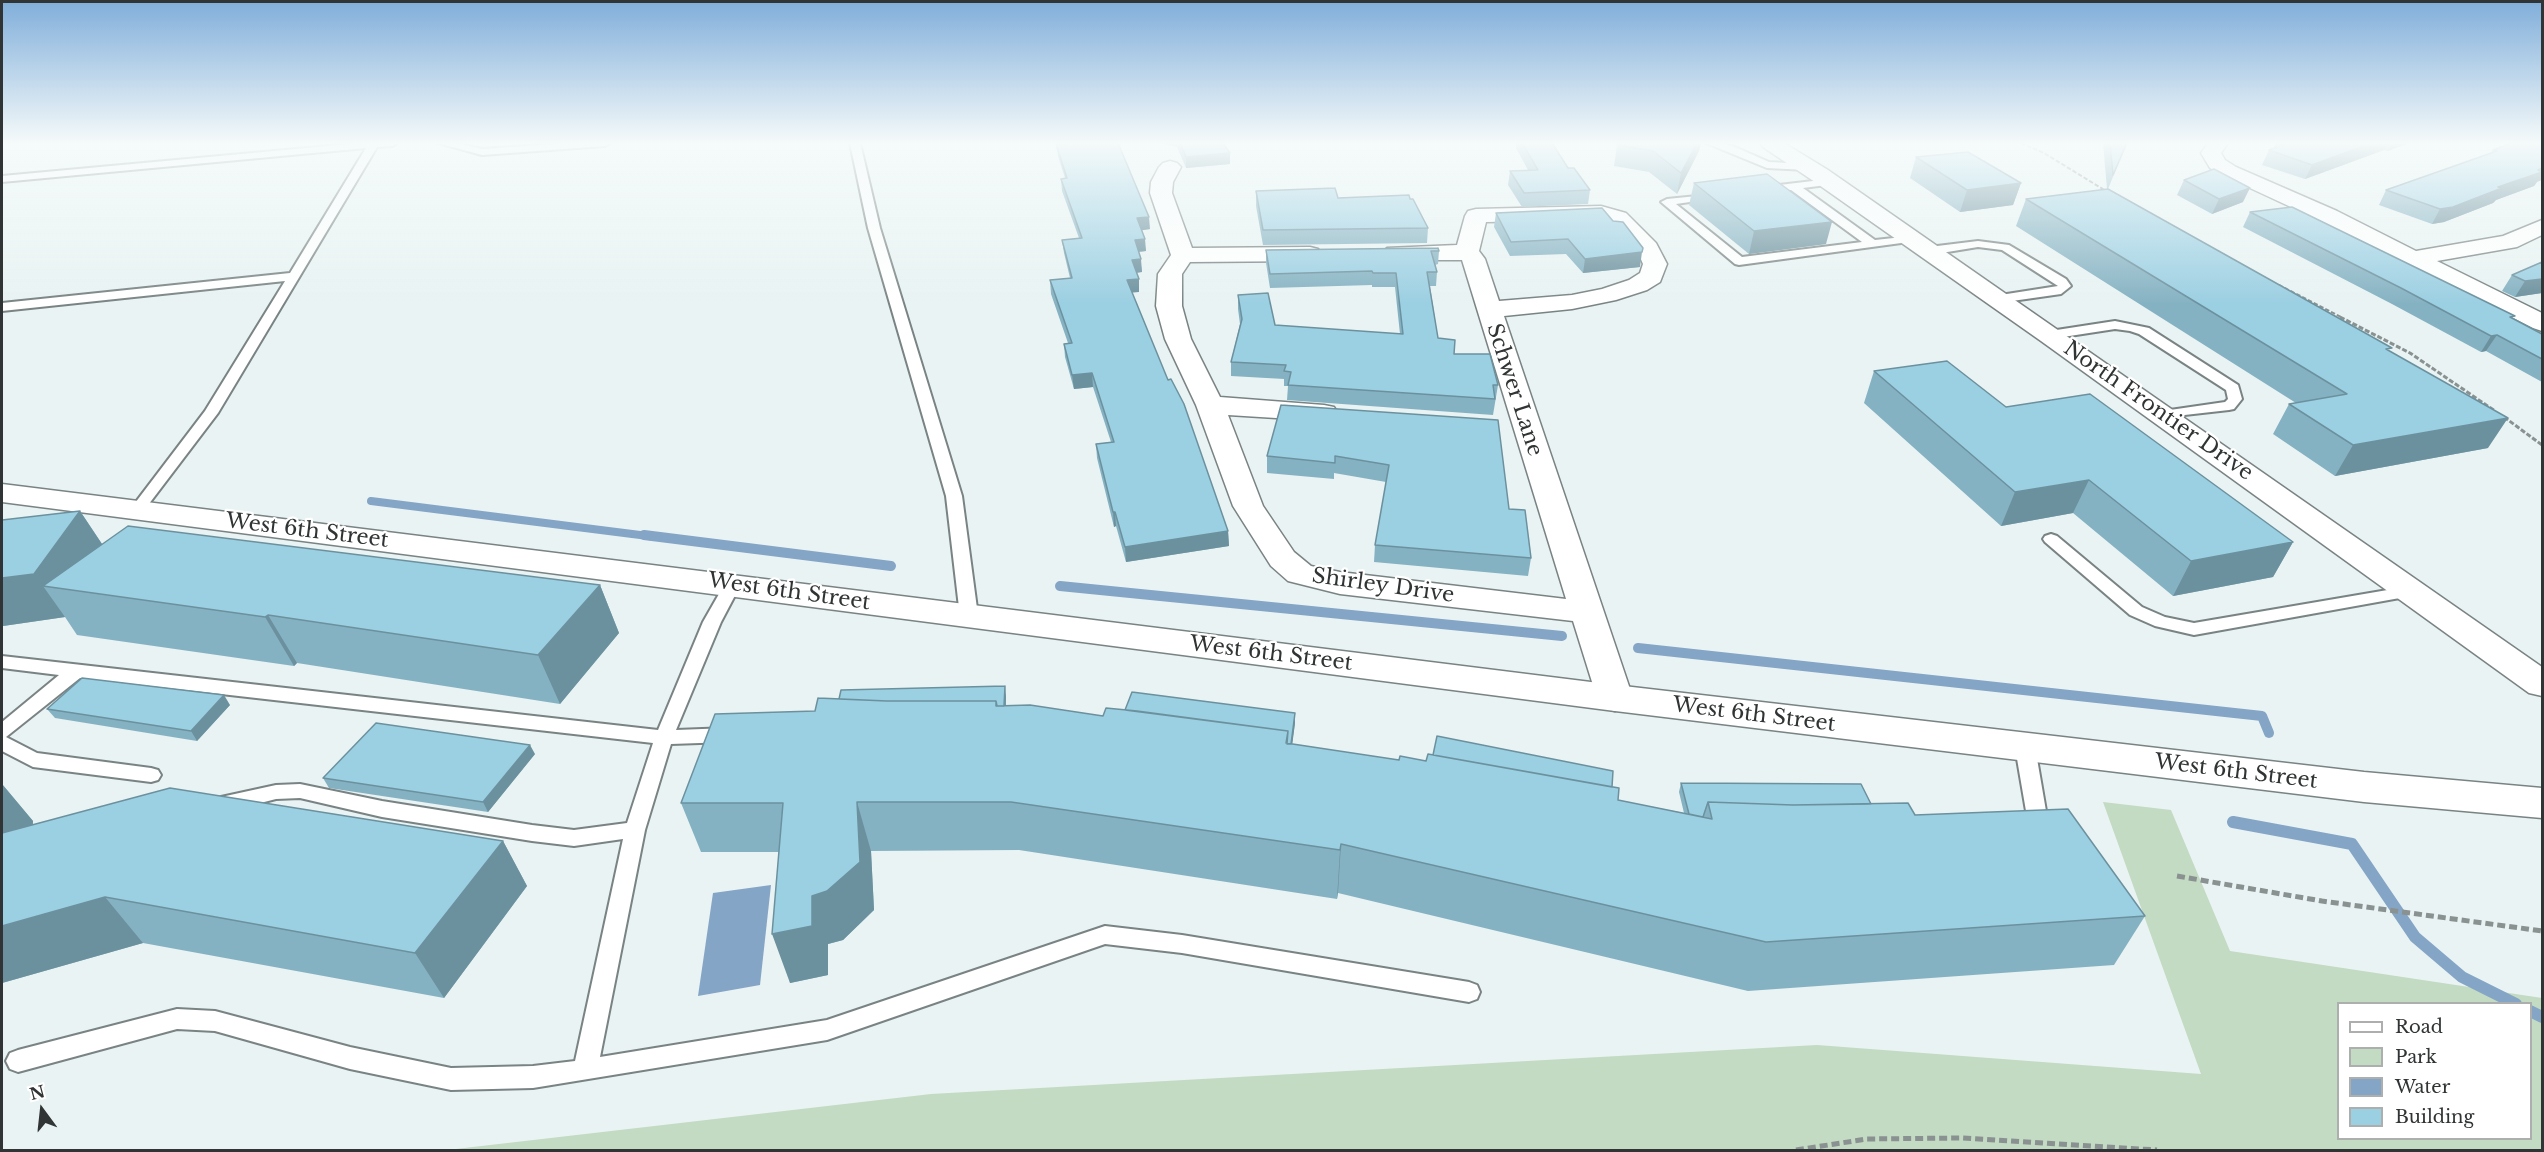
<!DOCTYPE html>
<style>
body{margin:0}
#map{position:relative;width:2544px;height:1152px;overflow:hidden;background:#e9f3f3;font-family:"Libre Baskerville",serif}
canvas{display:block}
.frame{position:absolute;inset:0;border:3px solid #313434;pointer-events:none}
.legend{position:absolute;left:2337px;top:1002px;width:195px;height:138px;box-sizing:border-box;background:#fff;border:2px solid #adaeae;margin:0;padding:8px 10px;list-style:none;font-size:18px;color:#313434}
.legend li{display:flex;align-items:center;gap:12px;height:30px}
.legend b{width:30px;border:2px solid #adaeae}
.north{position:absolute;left:12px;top:1080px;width:60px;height:60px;-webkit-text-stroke:4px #fff;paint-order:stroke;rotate:345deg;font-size:16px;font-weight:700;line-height:24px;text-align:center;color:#313434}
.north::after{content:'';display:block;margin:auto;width:21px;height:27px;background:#313434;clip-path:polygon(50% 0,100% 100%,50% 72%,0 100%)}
</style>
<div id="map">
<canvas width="2544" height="1152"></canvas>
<div class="frame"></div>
<ul class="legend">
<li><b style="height:8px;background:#fff"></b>Road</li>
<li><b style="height:16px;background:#c3dac3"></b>Park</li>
<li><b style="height:16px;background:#84a5c5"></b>Water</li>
<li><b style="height:16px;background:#9bcfe2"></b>Building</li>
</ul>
<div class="north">N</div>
</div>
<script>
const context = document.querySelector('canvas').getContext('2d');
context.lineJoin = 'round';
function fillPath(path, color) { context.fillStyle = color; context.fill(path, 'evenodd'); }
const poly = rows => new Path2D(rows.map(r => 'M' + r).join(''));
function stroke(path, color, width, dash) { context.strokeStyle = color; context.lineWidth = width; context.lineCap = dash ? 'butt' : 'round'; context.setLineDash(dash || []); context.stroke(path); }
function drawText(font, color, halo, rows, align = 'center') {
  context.font = font + ' "Libre Baskerville",serif'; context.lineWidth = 4.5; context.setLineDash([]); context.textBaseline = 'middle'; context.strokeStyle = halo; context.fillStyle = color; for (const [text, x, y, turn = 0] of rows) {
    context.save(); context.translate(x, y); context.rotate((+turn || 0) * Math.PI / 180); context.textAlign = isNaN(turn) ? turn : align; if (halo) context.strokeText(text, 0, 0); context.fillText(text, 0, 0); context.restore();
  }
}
fillPath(poly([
 [2103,802,2171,810,2230,951,2542,998,2542,1150,447,1150,931,1094,1817,1045,2201,1074],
 [2338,1004,2530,1004,2530,1138,2338,1138]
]), '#c3dac3');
fillPath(poly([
 [771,885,760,985,698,996,713,893]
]), '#84a5c5');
stroke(poly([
 [371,501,656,537]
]), '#84a5c5', 8);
stroke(poly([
 [644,535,891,566],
 [1060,586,1562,636],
 [1638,648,2262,716,2269,733]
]), '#84a5c5', 10);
stroke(poly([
 [2233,822,2352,844,2415,937,2462,977,2516,1004],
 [2530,1011,2542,1017]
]), '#84a5c5', 12);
const service = poly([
 [361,143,397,143,392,146,377,147,218,413,142,513,132,513,129,510,132,507,205,411,285,281,2,311,2,303,290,273,366,148,2,182,2,176,361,143],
 [438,143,456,143,482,149,571,143,610,143,605,146,482,155,438,143],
 [850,143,860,143,880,228,962,496,978,616,975,620,969,622,963,620,960,616,946,496,868,228,850,143],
 [1706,143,1721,143,1735,147,1769,162,1807,164,1812,167,1807,170,1767,168,1706,143],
 [1830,179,1834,180,1834,184,1803,188,1875,240,1912,236,1916,237,1916,241,1739,265,1735,264,1661,202,1667,199,1717,194,1717,198,1676,204,1742,257,1862,242,1791,190,1762,193,1757,190,1762,187,1830,179],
 [1978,241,2009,245,2066,279,2071,286,2061,294,1998,303,1994,302,1992,299,1994,296,2058,286,2002,250,1978,247,1929,255,1923,251,1929,247,1978,241],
 [2115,321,2149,328,2238,385,2242,399,2234,409,2229,410,2158,418,2156,415,2158,412,2163,411,2225,402,2228,399,2226,390,2139,334,2130,331,2115,329,2050,339,2044,335,2050,331,2115,321],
 [2051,534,2057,536,2142,607,2165,617,2194,623,2411,586,2417,587,2419,591,2417,595,2411,596,2194,635,2155,626,2130,615,2045,542,2043,539,2045,536,2051,534],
 [733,579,739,580,741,584,721,622,676,730,729,728,736,730,738,735,736,740,729,742,671,744,645,830,600,1057,827,1020,1105,926,1182,935,1469,982,1477,985,1480,992,1477,999,1469,1002,1182,953,1105,944,827,1040,533,1088,451,1090,350,1069,215,1031,177,1029,18,1072,10,1069,6,1061,10,1053,18,1050,177,1009,215,1011,350,1047,451,1068,533,1066,575,1061,623,839,574,846,532,841,382,817,300,798,276,799,221,813,214,810,211,805,214,800,221,797,276,785,300,784,382,801,532,825,574,830,627,823,653,743,80,678,6,737,37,753,151,768,158,770,161,775,158,780,151,782,33,767,2,751,2,722,59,675,2,668,2,656,658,730,703,622,727,580,733,579],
 [2025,740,2032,742,2035,747,2046,811,2035,836,2028,838,2021,836,2018,830,2026,811,2015,747,2018,742,2025,740]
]);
const minor = poly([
 [1760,143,1784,143,1828,170,2542,667,2542,696,2529,693,2041,341,1812,180,1763,147,1760,143],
 [2208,143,2228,143,2221,153,2225,160,2236,167,2337,211,2416,251,2503,236,2542,220,2542,235,2517,247,2437,261,2542,313,2542,331,2533,328,2321,221,2222,175,2210,168,2201,153,2208,143],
 [1170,161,1177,163,1181,167,1173,182,1172,193,1192,248,1310,247,1318,249,1322,254,1318,259,1310,261,1190,262,1182,274,1182,306,1191,339,1220,397,1324,405,1334,407,1338,413,1334,419,1324,421,1228,415,1263,506,1294,552,1311,566,1340,572,1566,599,1462,260,1395,260,1387,258,1383,253,1387,248,1457,245,1465,216,1468,211,1476,209,1601,206,1626,213,1656,243,1667,264,1660,282,1647,290,1616,300,1572,309,1504,316,1633,698,1628,707,1615,711,1602,707,1597,698,1573,621,1340,594,1288,581,1271,566,1233,506,1196,405,1165,339,1156,306,1158,274,1171,255,1150,193,1151,182,1159,167,1163,163,1170,161],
 [1600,220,1610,223,1637,250,1643,264,1640,273,1629,280,1602,289,1572,295,1499,301,1485,259,1479,251,1486,222,1600,220]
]);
const secondary = poly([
 [2,484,1615,685,2364,772,2542,788,2542,818,2364,802,1615,711,2,502,2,484]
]);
stroke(service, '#7a8383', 4);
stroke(minor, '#7a8383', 3);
stroke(secondary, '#7a8383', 3);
stroke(poly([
 [2021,143,2044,153,2106,191],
 [2279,285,2343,318]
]), '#8a9191', 2, [4.5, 2]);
stroke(poly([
 [2340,317,2410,353,2495,411],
 [2504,417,2542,445]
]), '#8a9191', 3, [5, 2]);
stroke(poly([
 [2177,876,2322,901,2542,931],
 [1796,1150,1867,1139,1962,1138,2157,1150]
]), '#8a9191', 5, [8, 4]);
fillPath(service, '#fff');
fillPath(minor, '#fff');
fillPath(secondary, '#fff');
fillPath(poly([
 [1160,143,1223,143,1230,153,1230,164,1186,168,1177,147],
 [1516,143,1552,143,1568,168,1590,190,1588,204,1522,207,1508,185,1510,171,1528,170,1516,148],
 [1618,143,1701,143,1699,151,1677,194,1649,172,1614,166,1617,145],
 [2103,143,2127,143,2108,189,2390,351,2488,448,2335,476,2273,434,2289,404,2296,403,2016,226,2026,199,2107,189],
 [2276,143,2410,143,2387,151,2384,150,2305,179,2262,165,2269,150,2273,149],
 [2512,143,2537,182,2534,186,2496,200,2493,203,2444,222,2432,224,2379,205,2386,190,2491,153,2493,150],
 [1056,144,1150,229,1142,230,1146,251,1139,252,1142,272,1136,273,1139,279,1139,292,1132,292,1228,531,1229,546,1126,562,1116,526,1114,527,1097,458,1096,444,1111,442,1093,387,1074,389,1065,357,1064,344,1068,343,1051,294,1050,280,1070,278,1064,253,1062,240,1079,238,1062,191,1061,179,1065,178,1058,156],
 [1916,157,2021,183,2013,205,1960,212,1910,178],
 [2184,180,2243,202,2212,214,2177,195],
 [1694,183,1826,244,1749,254,1689,205],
 [1256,191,1338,198,1410,199,1428,228,1427,243,1263,245,1256,206],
 [1602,208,1640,267,1583,273,1566,254,1510,256,1494,227,1496,213],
 [2250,212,2513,318,2542,334,2542,382,2486,351,2481,352,2392,304,2243,227],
 [1266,250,1439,251,1438,264,1435,265,1437,272,1436,286,1430,286,1438,338,1454,354,1498,385,1493,415,1287,400,1288,386,1284,386,1284,379,1231,376,1231,362,1240,324,1238,309,1238,295,1275,325,1400,334,1395,287,1372,287,1372,285,1270,288,1266,263],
 [2542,262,2542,293,2515,297,2502,291,2512,275],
 [1874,371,2006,407,2293,542,2273,577,2173,596,2073,513,2001,526,1864,403],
 [1281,405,1509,509,1531,558,1528,576,1374,562,1375,545,1386,482,1334,473,1334,479,1267,473,1267,456],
 [80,511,102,544,600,585,619,633,560,704,297,663,294,666,77,635,65,617,3,626],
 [1006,696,1006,706,1103,716,1295,723,1292,744,1399,760,1426,761,1612,787,1618,800,1684,813,1679,792,1681,783,1871,804,1915,815,2145,916,2114,965,1748,991,1338,893,1337,899,1019,850,871,851,874,910,843,940,828,944,828,975,790,983,779,852,701,852,681,803,815,711,839,699],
 [230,705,197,741,55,718,47,709],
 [535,754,488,812,329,788,323,778],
 [2,784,33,821,33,825,503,841,527,886,444,998,143,943,2,983]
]), '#85b2c2');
fillPath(poly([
 [1697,143,1701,143,1699,151,1677,194,1681,173],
 [2372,143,2388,143,2384,150,2305,179,2312,165],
 [2391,143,2410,143,2387,151],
 [1230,153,1230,164,1186,168,1186,157],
 [2542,168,2542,180,2537,182,2534,186,2496,200,2493,203,2444,222,2432,224,2440,209,2498,187],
 [2021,183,2013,205,1960,212,1967,190],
 [2250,188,2243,202,2212,214,2219,199],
 [1149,217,1150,229,1137,231,1137,218],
 [1832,222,1826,244,1749,254,1754,231],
 [1145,239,1146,251,1135,252,1135,240],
 [1642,252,1640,267,1583,273,1585,259],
 [1141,259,1142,272,1133,273,1132,260],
 [1139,279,1139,292,1128,293,1127,280],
 [2542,279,2542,293,2515,297,2525,281],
 [2497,335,2486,351,2481,352,2491,336],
 [1092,373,1093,387,1074,389,1072,375],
 [2508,418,2488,448,2335,476,2353,445],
 [2089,480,2073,513,2001,526,2015,492],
 [80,511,108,553,43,586,65,617,3,626,2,628,2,578],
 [1113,512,1115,512,1116,526,1114,527],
 [1228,531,1229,546,1126,562,1125,547],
 [2293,542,2273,577,2173,596,2191,561],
 [600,585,619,633,560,704,538,655],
 [268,615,297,663,294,666,265,617],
 [1005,686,1006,696,1005,731,1004,721],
 [224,695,230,705,197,741,191,731],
 [1295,713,1295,723,1290,762,1290,752],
 [530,745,535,754,488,812,483,802],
 [2,784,33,821,30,850,2,859],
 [857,802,871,851,874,910,843,940,828,944,828,975,790,983,772,934],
 [503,841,527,886,444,998,415,953],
 [1341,844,1338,893,1337,899,1340,850],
 [105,897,143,943,2,983,2,926]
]), '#6c919e');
const building = poly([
 [1073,143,1118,143,1149,217,1137,218,1145,239,1135,240,1141,259,1132,260,1139,279,1127,280,1168,380,1171,379,1184,404,1228,531,1125,547,1115,512,1113,512,1096,444,1114,442,1092,373,1072,375,1064,344,1072,343,1050,280,1072,278,1062,240,1082,238,1061,179,1067,178,1056,144,1073,143],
 [1180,143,1223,143,1230,153,1186,157,1180,143],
 [1522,143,1552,143,1568,168,1574,168,1590,190,1524,193,1510,171,1538,170,1522,143],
 [1618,143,1697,143,1681,173,1653,151,1617,145,1618,143],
 [2110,143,2127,143,2113,175,2110,143],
 [2284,143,2372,143,2312,165,2269,150,2287,144,2284,143],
 [2512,143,2542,143,2542,168,2538,170,2542,172,2498,187,2502,188,2453,207,2440,209,2386,190,2497,151,2493,150,2512,143],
 [1968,152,2021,183,1967,190,1916,157,1968,152],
 [2214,169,2250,188,2219,199,2184,180,2214,169],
 [1767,174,1832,222,1754,231,1694,183,1767,174],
 [1335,188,1338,198,1409,195,1410,199,1413,199,1428,228,1263,230,1256,191,1335,188],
 [2108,189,2392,348,2386,349,2508,418,2353,445,2289,404,2347,394,2026,199,2108,189],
 [2292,207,2515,316,2510,317,2542,334,2542,359,2497,335,2491,336,2401,288,2250,212,2292,207],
 [1602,208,1613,221,1623,222,1643,248,1642,252,1585,259,1568,239,1511,242,1496,213,1602,208],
 [1438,248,1439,251,1431,251,1437,272,1427,272,1438,338,1455,340,1454,354,1490,354,1498,385,1493,385,1495,399,1288,385,1291,372,1284,371,1286,365,1231,362,1242,319,1238,295,1268,293,1275,325,1403,334,1396,273,1373,273,1372,271,1270,274,1266,250,1438,248],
 [2542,262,2542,279,2525,281,2512,275,2542,262],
 [1947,361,2006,407,2090,394,2293,542,2191,561,2089,480,2015,492,1874,371,1947,361],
 [1281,405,1498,420,1509,509,1525,510,1531,558,1375,545,1389,465,1335,456,1335,463,1267,456,1281,405],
 [80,511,34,574,2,578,2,520,80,511],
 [128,526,600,585,538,655,268,615,265,617,43,586,128,526],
 [82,678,224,695,191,731,47,709,82,678],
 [1005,686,1004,706,997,706,996,701,887,701,839,699,841,690,1005,686],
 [1132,692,1295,713,1291,744,1287,744,1288,731,1125,710,1132,692],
 [818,698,887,701,996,701,996,706,1030,705,1103,716,1106,708,1137,711,1288,731,1286,743,1399,760,1400,756,1426,761,1428,754,1619,788,1618,800,1712,819,1708,802,1793,805,1908,803,1915,815,2068,809,2145,916,1766,942,1341,844,1340,850,1011,802,857,802,860,862,827,891,812,896,812,926,772,934,783,803,681,803,715,714,815,711,818,698],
 [376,723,530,745,483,802,323,778,376,723],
 [1437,736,1613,771,1612,787,1433,755,1437,736],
 [1681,783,1861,784,1871,804,1793,805,1708,802,1703,817,1689,814,1681,783],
 [170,788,503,841,415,953,105,897,2,926,2,833,170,788]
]);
fillPath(building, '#9bcfe2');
stroke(building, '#6c919e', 1.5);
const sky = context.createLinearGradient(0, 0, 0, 304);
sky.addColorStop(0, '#80aeda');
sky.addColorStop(0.47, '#f5fafa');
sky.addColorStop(1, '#f5fafa00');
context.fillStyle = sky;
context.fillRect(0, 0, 2544, 304);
drawText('21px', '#313434', '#fff', [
 ["Schwer Lane",1514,390,72],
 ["North Frontier Drive",2158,411,35],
 ["West 6th Street",307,531,7],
 ["Shirley Drive",1383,586,8],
 ["West 6th Street",789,592,8],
 ["West 6th Street",1271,654,7],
 ["West 6th Street",1754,715,7],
 ["West 6th Street",2236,772,7]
]);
</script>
